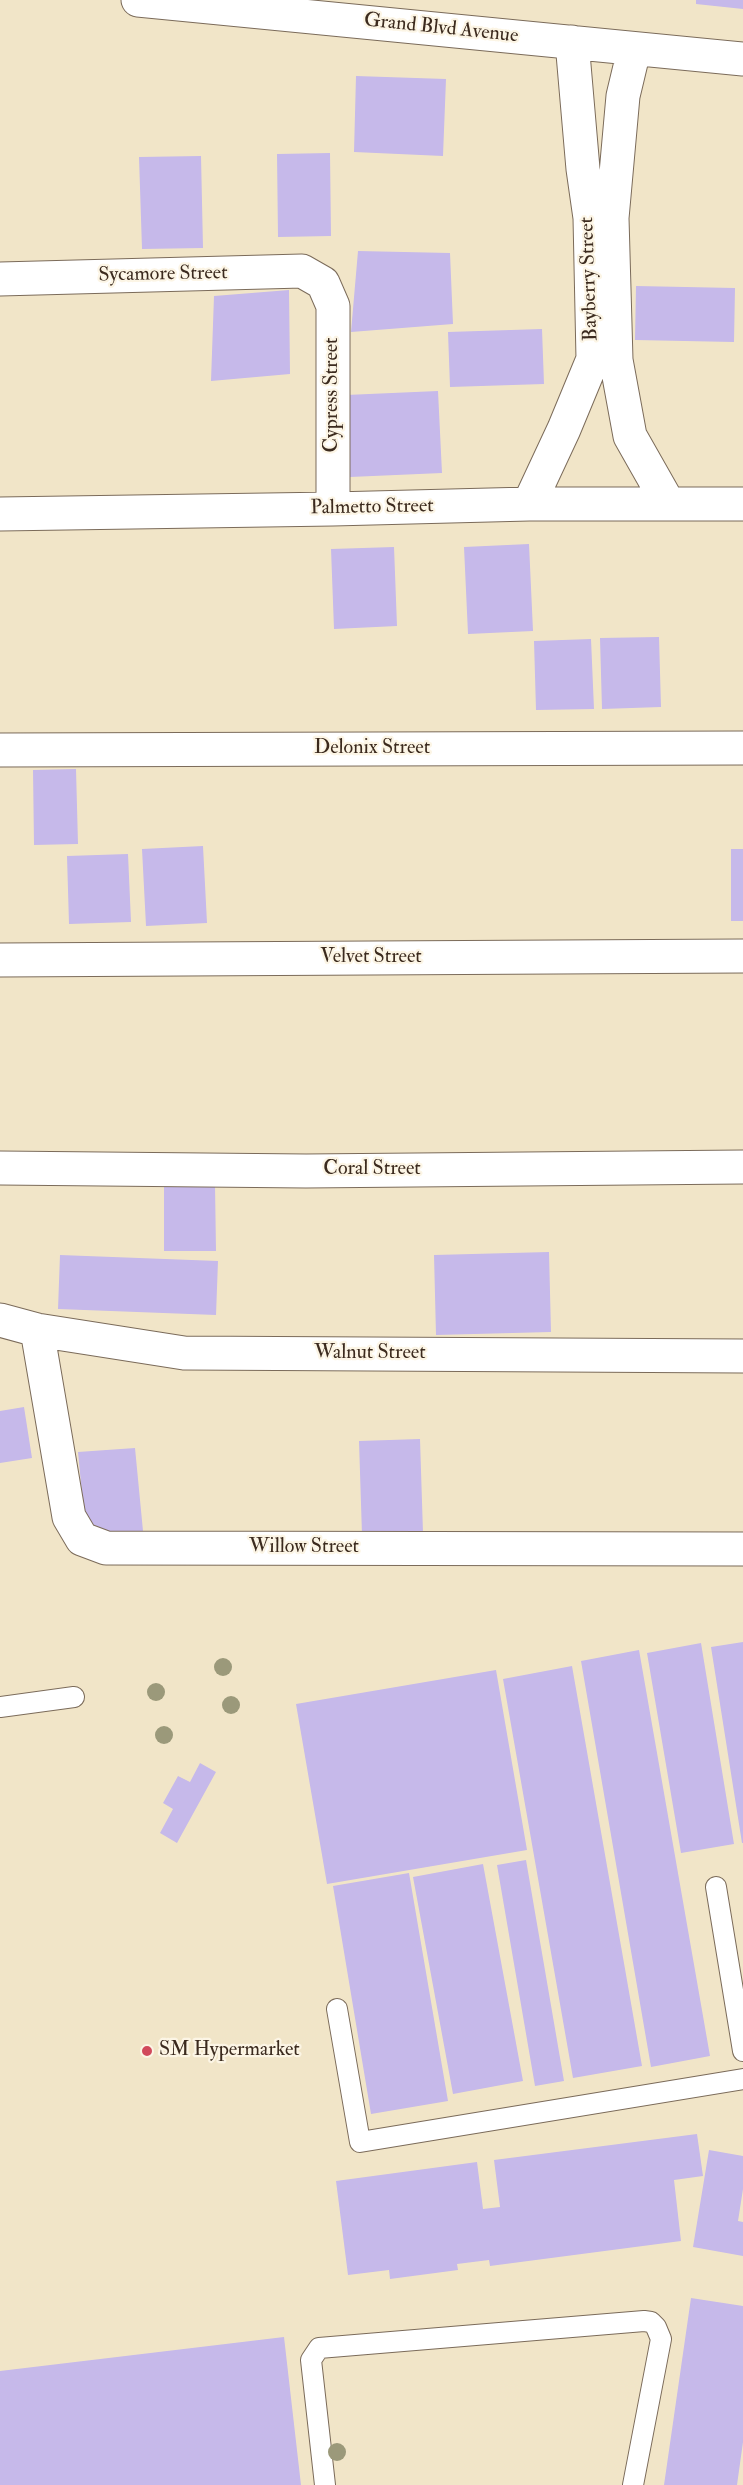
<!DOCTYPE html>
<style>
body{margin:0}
canvas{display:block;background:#f1e5c8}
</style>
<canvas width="743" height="2485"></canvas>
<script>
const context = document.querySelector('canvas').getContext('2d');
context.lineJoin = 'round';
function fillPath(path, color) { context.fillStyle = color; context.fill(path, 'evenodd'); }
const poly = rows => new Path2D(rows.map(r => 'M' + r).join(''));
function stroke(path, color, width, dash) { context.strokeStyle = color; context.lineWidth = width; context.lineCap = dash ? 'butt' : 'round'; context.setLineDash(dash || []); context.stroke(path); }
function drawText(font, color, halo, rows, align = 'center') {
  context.font = font + ' "IM FELL Double Pica",serif'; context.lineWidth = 4.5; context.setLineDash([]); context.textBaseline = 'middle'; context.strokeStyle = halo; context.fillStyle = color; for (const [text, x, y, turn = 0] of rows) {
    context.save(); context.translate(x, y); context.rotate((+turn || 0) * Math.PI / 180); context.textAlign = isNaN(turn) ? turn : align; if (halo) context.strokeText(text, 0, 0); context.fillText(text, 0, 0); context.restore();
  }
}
fillPath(poly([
 [696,0,743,0,743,9,696,4],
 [356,76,446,79,443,156,354,152],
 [330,153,331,236,278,237,277,154],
 [201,156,203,248,142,249,139,157],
 [358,251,450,253,453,324,351,332],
 [636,286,735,288,734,342,635,340],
 [289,290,290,374,211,381,214,296],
 [542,329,544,384,450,387,448,332],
 [438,391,442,473,350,477,346,395],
 [529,544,533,631,468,634,464,547],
 [394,547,397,626,334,629,331,549],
 [659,637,661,707,602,709,600,638],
 [591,639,594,709,536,710,534,641],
 [76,769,78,844,34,845,33,770],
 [203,846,207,923,146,926,142,849],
 [731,849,743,849,743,921,731,921],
 [128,854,131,922,69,924,67,856],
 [164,1185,215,1185,216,1251,164,1251],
 [549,1252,551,1332,436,1335,434,1255],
 [60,1255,218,1261,216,1315,58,1309],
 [24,1407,32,1458,0,1463,0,1411],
 [420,1439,423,1533,362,1535,359,1441],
 [135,1448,143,1531,86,1536,78,1452],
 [743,1642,743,1843,742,1843,711,1647],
 [701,1643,734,1844,681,1853,647,1653],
 [639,1650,710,2056,651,2067,581,1661],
 [572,1666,642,2066,573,2078,503,1679],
 [496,1670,527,1850,327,1884,296,1704],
 [200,1763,216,1772,177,1843,160,1833,173,1809,163,1803,178,1776,190,1782],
 [526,1860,564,2081,535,2086,497,1865],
 [483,1864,523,2081,453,2094,413,1877],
 [409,1873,448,2101,371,2114,333,1886],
 [697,2134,703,2176,674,2180,681,2241,490,2266,489,2260,457,2264,458,2270,390,2279,389,2270,348,2275,336,2181,477,2162,483,2209,500,2207,494,2160],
 [709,2150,743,2156,743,2189,738,2221,743,2222,743,2256,693,2247],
 [691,2298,743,2306,743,2442,737,2485,664,2485],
 [284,2337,301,2485,0,2485,0,2371]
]), '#c6b9ea');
const service = poly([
 [0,1707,74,1697],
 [716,1887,743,2051],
 [337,2009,360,2142,743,2079],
 [325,2485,311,2360,319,2348,644,2321,651,2322,656,2327,661,2339,633,2485]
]);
const minor = poly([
 [138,0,743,59],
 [634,50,623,96,612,218,616,360,630,436,668,503],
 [0,279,302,271,323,283,333,306,333,509],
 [529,504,564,429,593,359,590,218,583,169,572,42],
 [0,514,333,509,529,504,743,504],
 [0,750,743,748],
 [0,960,743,956],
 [0,1168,306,1171,743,1167],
 [0,1320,37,1330,184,1353,743,1356],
 [37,1330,69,1517,82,1539,106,1548,743,1549]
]);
stroke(service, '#7b6b5a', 22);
stroke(minor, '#7b6b5a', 35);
stroke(service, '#fff', 20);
stroke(minor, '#fff', 33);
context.fillStyle = '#9b997a';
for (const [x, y] of [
 [223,1667],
 [156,1692],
 [231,1705],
 [164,1735],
 [337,2452]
]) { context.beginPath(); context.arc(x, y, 9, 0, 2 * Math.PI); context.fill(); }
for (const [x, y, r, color] of [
 [147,2051,6,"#d1495b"]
]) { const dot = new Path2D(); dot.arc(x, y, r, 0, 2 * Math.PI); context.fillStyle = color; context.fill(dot); stroke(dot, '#fcf5e5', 2); }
drawText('20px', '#3b2a1e', '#fcf5e5', [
 ["Grand Blvd Avenue",441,29,6],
 ["Sycamore Street",163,275,-1],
 ["Bayberry Street",590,279,-92],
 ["Cypress Street",333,395,-90],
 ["Palmetto Street",372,508,-1],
 ["Delonix Street",372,749],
 ["Velvet Street",371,958],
 ["Coral Street",372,1170],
 ["Walnut Street",370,1354],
 ["Willow Street",304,1548]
]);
drawText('20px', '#3b2a1e', '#fcf5e5', [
 ["SM Hypermarket",159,2051]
], 'left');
</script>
